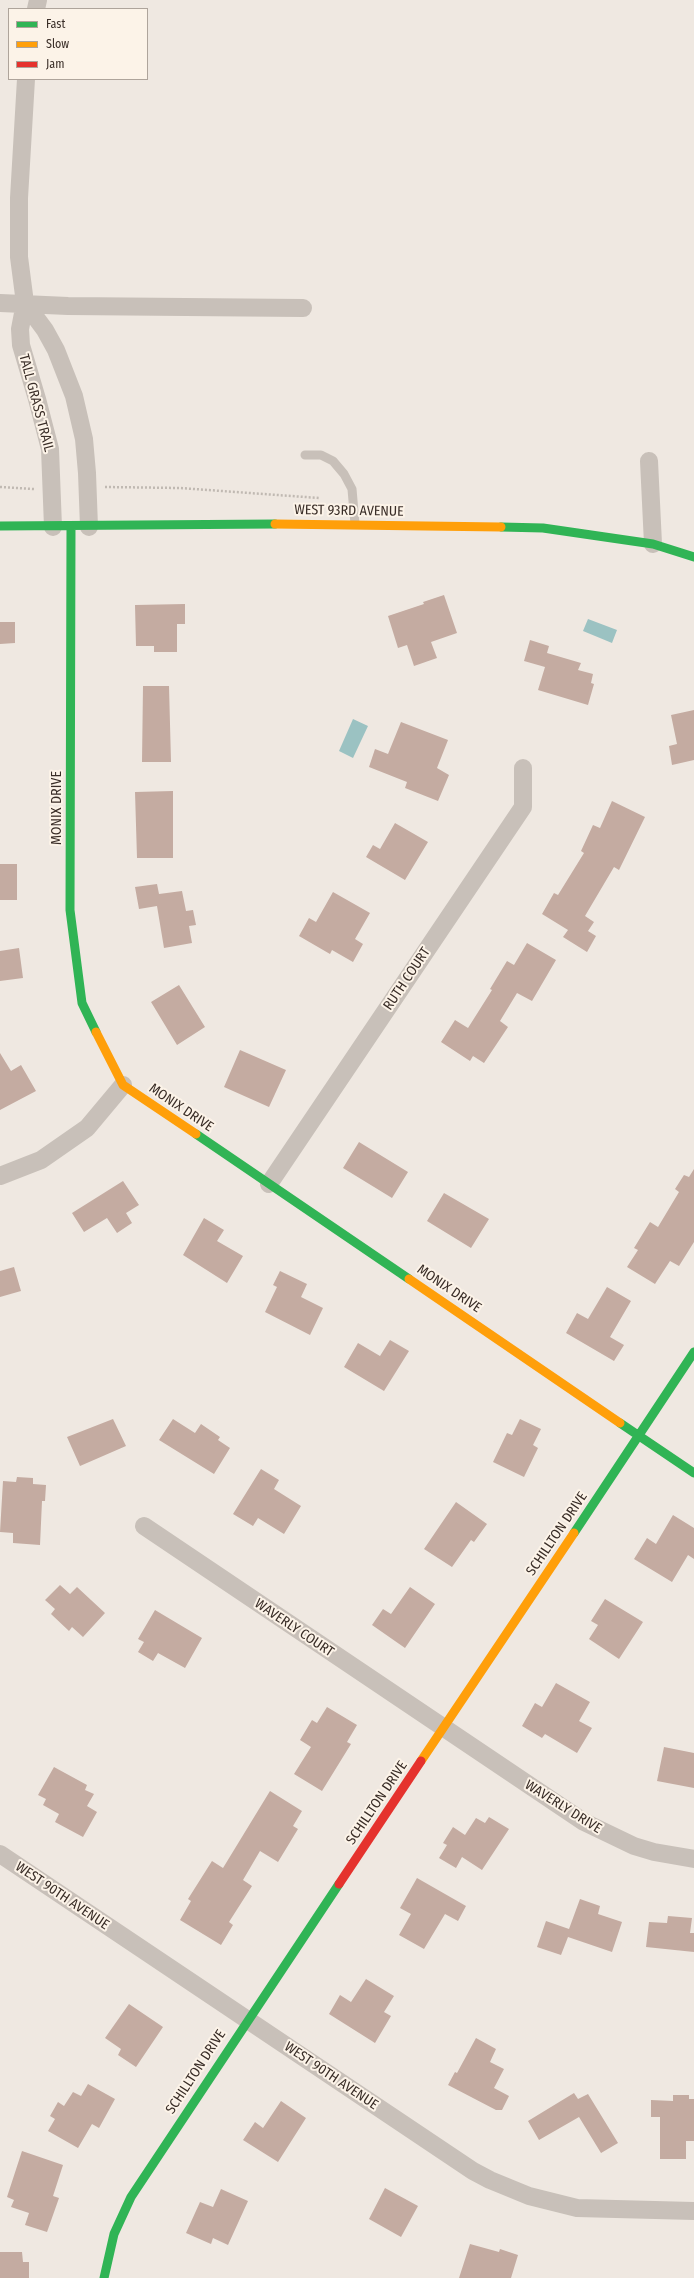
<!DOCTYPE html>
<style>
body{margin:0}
#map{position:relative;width:694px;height:2278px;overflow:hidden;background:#efe8e1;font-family:"Fira Sans Condensed",sans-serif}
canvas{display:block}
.legend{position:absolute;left:8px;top:8px;width:140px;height:72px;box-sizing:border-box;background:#fcf3e8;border:1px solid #aea49b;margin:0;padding:5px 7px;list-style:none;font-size:12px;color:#392d27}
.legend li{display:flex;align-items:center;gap:8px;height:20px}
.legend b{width:20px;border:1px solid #aea49b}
</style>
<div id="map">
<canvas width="694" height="2278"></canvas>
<ul class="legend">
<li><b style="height:5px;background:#30b455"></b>Fast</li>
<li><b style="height:5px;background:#ff9f0a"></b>Slow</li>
<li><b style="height:5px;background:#e5322d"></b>Jam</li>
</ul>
</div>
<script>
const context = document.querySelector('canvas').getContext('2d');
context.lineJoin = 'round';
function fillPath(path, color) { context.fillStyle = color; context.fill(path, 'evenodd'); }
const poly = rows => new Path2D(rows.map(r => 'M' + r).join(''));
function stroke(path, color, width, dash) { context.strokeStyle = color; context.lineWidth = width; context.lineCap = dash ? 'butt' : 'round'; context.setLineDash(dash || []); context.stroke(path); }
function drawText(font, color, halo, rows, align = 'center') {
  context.font = font + ' "Fira Sans Condensed",sans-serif'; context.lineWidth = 4; context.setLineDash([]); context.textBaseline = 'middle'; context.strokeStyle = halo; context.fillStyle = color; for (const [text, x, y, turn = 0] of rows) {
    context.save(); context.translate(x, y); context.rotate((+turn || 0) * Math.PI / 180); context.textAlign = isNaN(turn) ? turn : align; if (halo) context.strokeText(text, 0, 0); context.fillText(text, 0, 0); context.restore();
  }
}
fillPath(poly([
 [588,619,617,630,612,643,583,631],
 [353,719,368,726,353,758,339,751]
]), '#9bc2c2');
fillPath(poly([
 [444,595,457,633,431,642,437,658,414,666,407,645,398,648,388,616,424,604,423,602],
 [185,604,185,624,177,624,177,652,154,652,154,646,136,646,135,605],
 [0,622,15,622,15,643,0,644],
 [530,640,549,646,547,653,581,663,578,670,593,674,591,683,594,684,588,705,538,690,545,667,524,661],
 [143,686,169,686,171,762,142,762],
 [694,710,694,760,672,765,669,746,677,744,671,715],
 [401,722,448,740,437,768,449,775,438,801,405,788,407,782,369,767,375,749,388,754],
 [173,791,173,858,137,858,135,792],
 [612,801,645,817,619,870,614,867,585,916,594,922,588,931,596,936,587,952,563,937,568,930,542,914,554,893,558,895,584,853,581,851,593,825,600,828],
 [395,823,428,842,405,880,366,857,373,845,380,849],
 [0,864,17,864,17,900,0,900],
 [157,884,159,894,182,891,186,911,193,910,196,925,189,926,192,943,164,948,157,906,139,909,135,887],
 [333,892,370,913,355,939,363,944,353,962,332,950,330,954,299,936,309,918,316,922],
 [527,943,556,960,532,1001,517,993,500,1021,508,1027,484,1063,473,1056,470,1061,441,1042,455,1020,468,1028,492,990,490,989,507,961,514,965],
 [19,948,23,978,0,981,0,951],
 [179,985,205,1027,177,1045,151,1002],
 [240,1050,286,1070,269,1107,224,1087],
 [0,1053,11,1071,21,1065,36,1091,0,1110],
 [359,1142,408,1172,392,1198,343,1168],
 [694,1169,694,1242,679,1266,670,1261,655,1284,627,1267,638,1250,634,1248,650,1222,658,1227,679,1192,675,1189,684,1175,689,1177],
 [123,1181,139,1205,126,1213,132,1223,117,1233,107,1218,84,1232,72,1213],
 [444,1193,489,1219,471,1248,427,1221],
 [204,1218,224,1230,217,1241,243,1256,227,1283,183,1255],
 [14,1267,21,1291,0,1297,0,1271],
 [280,1271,307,1284,301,1297,323,1308,310,1335,265,1312,277,1287,273,1285],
 [607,1287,631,1301,610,1337,624,1345,614,1361,566,1333,577,1313,588,1319],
 [390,1340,409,1351,384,1391,344,1367,358,1343,380,1356],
 [113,1419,126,1446,80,1466,67,1437],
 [173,1419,195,1433,201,1424,220,1437,218,1440,230,1448,214,1474,159,1440],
 [520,1419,541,1429,533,1445,538,1448,524,1477,493,1462,507,1433,512,1435],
 [261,1469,279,1480,274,1489,301,1506,284,1534,258,1518,253,1526,233,1514],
 [17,1477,33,1478,33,1484,46,1485,45,1501,42,1501,40,1545,13,1543,13,1533,0,1532,3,1481,16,1482],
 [456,1502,487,1524,474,1542,471,1540,452,1567,424,1549],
 [673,1515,694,1528,694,1559,688,1555,672,1582,634,1559,647,1538,656,1544],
 [60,1585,70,1594,77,1587,105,1613,83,1637,72,1627,69,1631,51,1614,55,1609,45,1600],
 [410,1587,435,1604,405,1648,372,1625,383,1609,391,1614],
 [605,1599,643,1622,619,1659,589,1639,598,1625,591,1621],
 [155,1610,202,1638,185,1668,158,1653,153,1661,138,1652,144,1642,138,1639],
 [556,1683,590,1702,579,1721,592,1728,577,1753,545,1734,542,1738,522,1726,535,1703,542,1707],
 [327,1707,357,1725,347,1742,351,1744,322,1791,294,1774,311,1747,300,1740,312,1720,317,1723],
 [664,1747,694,1753,694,1788,657,1781],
 [54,1767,87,1785,85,1790,94,1794,87,1806,97,1812,83,1837,55,1822,59,1814,43,1805,46,1799,38,1795],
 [270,1791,302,1811,293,1826,298,1829,278,1862,260,1851,243,1880,252,1886,229,1922,233,1925,221,1945,180,1920,191,1901,188,1899,212,1861,223,1868],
 [489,1817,509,1829,482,1870,462,1857,456,1868,439,1858,447,1845,443,1843,453,1827,465,1835,476,1818,485,1823],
 [417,1878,466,1906,458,1921,445,1914,424,1949,399,1935,411,1914,400,1908],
 [580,1899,600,1906,598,1914,622,1922,612,1952,568,1937,561,1955,537,1947,546,1921,569,1929],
 [668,1916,692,1918,690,1933,694,1933,694,1952,646,1947,649,1922,667,1923],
 [366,1979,394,1996,384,2012,391,2016,375,2043,329,2014,340,1995,351,2002],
 [129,2004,163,2027,136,2067,118,2055,121,2049,105,2038],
 [476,2038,496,2049,490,2062,504,2069,494,2088,509,2096,502,2110,496,2110,448,2085,455,2072,457,2073],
 [88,2084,115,2099,99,2128,92,2124,78,2148,48,2131,55,2119,50,2116,58,2102,64,2106,73,2092,81,2096],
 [574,2093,578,2099,588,2094,618,2143,601,2153,579,2117,539,2140,528,2121],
 [673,2095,689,2095,689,2099,694,2099,694,2141,686,2141,686,2159,660,2159,660,2117,651,2117,651,2100,673,2101],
 [281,2101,306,2118,278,2162,243,2140,255,2122,263,2128],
 [22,2151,63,2165,53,2196,59,2198,47,2232,25,2225,29,2213,11,2207,14,2200,7,2197],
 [385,2188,418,2206,401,2237,369,2219],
 [221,2189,248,2201,228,2245,213,2238,211,2244,186,2233,200,2202,213,2207],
 [470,2244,499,2252,500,2249,518,2255,511,2278,459,2278],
 [0,2252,22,2252,23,2262,29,2262,29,2278,0,2278]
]), '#c4aba1');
stroke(poly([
 [0,487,34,489],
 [105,487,180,488,319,498]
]), '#c0b9b2', 2.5, [2, 2]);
stroke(poly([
 [305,455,321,455,333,461,344,474,352,489,355,524]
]), '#c8c0b9', 9);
stroke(poly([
 [36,9,38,0],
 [26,79,19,198,19,257,25,303,20,329,21,345,37,399,50,449,53,527],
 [0,303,68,306,303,308],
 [25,303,45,330,56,350,74,396,84,439,87,473,89,527],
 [649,461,653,544],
 [0,1176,41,1160,87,1128,123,1085],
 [269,1184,523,807,523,768],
 [144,1526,584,1822,634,1846,654,1852,694,1859],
 [0,1854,473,2171,490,2180,529,2196,577,2208,694,2211]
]), '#c8c0b9', 18);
stroke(poly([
 [0,526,275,524],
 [71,527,70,910,82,1003,96,1032],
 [501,527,543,528,653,544,694,557],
 [196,1134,409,1279],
 [620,1423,694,1473],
 [574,1533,694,1352],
 [104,2278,114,2234,131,2197,339,1884]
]), '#30b455', 9);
stroke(poly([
 [275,524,501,527],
 [96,1032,123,1085,196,1134],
 [409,1279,620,1423],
 [421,1761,574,1533]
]), '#ff9f0a', 9);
stroke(poly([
 [339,1884,421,1761]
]), '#e5322d', 9);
drawText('14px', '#392d27', '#fcf3e8', [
 ["TALL GRASS TRAIL",36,403,75],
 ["WEST 93RD AVENUE",349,511,1],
 ["MONIX DRIVE",57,808,-90],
 ["RUTH COURT",407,979,-56],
 ["MONIX DRIVE",181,1108,34],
 ["MONIX DRIVE",449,1289,34],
 ["SCHILLTON DRIVE",557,1534,-56],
 ["WAVERLY COURT",294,1628,34],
 ["SCHILLTON DRIVE",377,1803,-56],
 ["WAVERLY DRIVE",563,1807,32],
 ["WEST 90TH AVENUE",62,1896,34],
 ["SCHILLTON DRIVE",196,2072,-57],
 ["WEST 90TH AVENUE",331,2076,34]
]);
</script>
